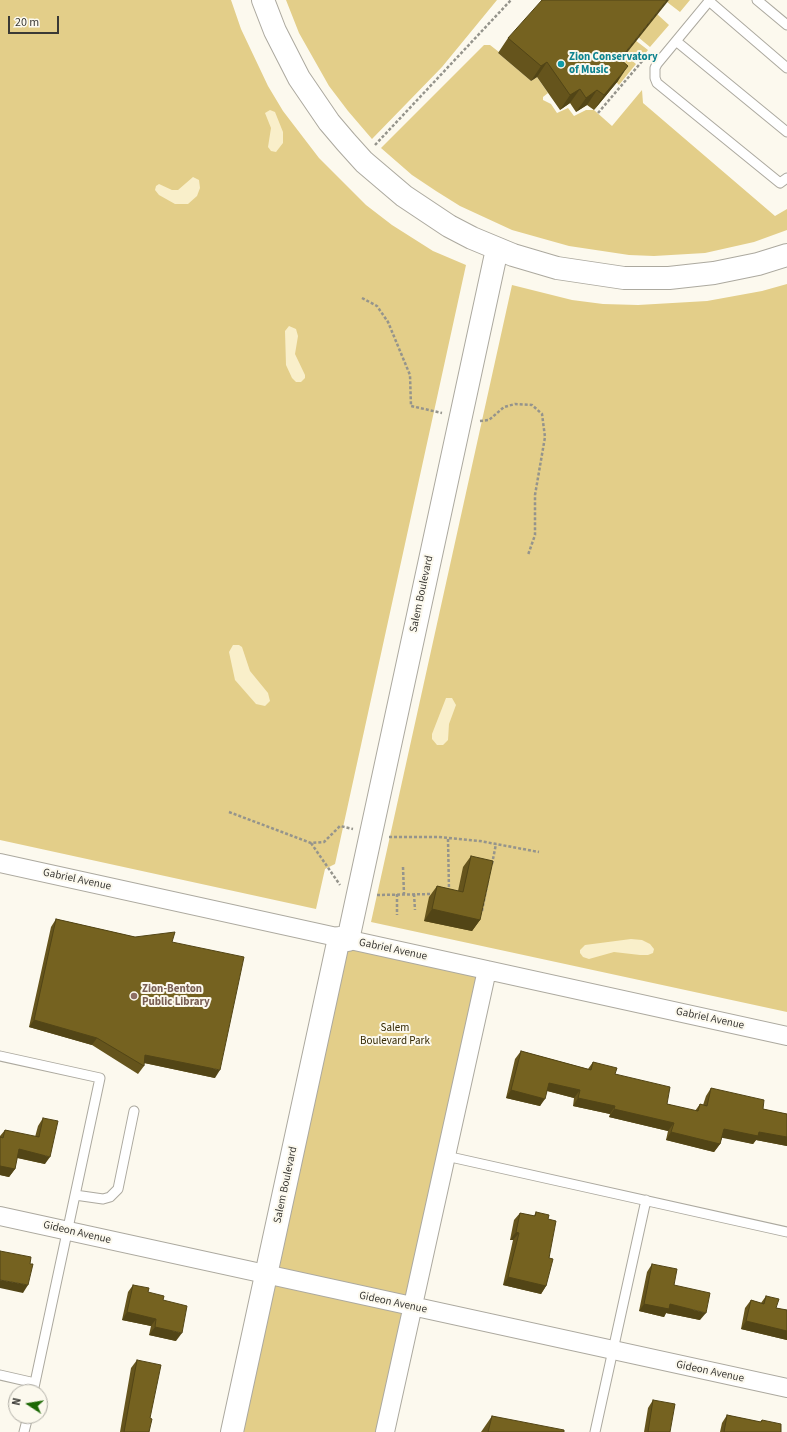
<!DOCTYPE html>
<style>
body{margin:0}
#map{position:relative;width:787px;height:1432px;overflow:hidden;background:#fcf9ee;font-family:"Source Sans 3",sans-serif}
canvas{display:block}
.north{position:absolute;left:8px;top:1384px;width:40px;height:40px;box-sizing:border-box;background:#fcf9ee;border:1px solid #aeaca4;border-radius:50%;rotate:282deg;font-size:11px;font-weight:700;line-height:16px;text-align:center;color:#3a3935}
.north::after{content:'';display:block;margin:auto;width:14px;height:18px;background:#1c6804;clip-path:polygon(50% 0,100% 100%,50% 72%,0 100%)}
.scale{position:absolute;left:8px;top:16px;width:51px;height:18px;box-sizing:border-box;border:2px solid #3a3935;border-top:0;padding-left:5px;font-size:12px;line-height:14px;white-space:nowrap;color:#3a3935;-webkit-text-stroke:3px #fcf9ee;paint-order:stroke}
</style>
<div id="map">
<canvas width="787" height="1432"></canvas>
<div class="north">N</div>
<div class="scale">20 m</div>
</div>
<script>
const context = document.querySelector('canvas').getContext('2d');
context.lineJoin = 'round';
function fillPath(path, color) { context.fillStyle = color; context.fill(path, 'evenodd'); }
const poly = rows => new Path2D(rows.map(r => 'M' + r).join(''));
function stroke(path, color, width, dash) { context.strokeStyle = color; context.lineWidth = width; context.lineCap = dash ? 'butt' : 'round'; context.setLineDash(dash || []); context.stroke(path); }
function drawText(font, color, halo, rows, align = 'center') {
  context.font = font + ' "Source Sans 3",sans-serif'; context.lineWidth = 4; context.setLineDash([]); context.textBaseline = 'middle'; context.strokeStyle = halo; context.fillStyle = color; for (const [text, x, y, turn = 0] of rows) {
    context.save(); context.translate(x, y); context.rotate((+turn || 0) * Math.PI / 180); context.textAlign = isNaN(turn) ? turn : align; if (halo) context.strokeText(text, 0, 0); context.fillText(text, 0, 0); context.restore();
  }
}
fillPath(poly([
 [0,0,231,0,241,29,268,86,283,111,319,158,366,205,392,225,433,251,466,265,335,864,325,869,316,909,0,840],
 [286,0,497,0,442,67,372,139,348,111,329,86,299,33],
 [669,0,690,0,680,12,667,2],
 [657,14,669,25,650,47,638,37],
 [635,40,648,50,639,61,627,51],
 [484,45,490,45,499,52,498,53,531,81,537,77,548,93,543,97,543,100,551,104,557,113,568,108,574,116,586,110,594,110,612,126,642,90,643,103,775,216,787,209,787,230,754,242,705,253,654,256,629,255,569,246,512,230,460,206,436,191,412,175,381,148],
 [617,53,624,54,636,64,619,85,617,83],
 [787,284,787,1012,371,922,512,285,572,300,603,304,638,305,707,301,762,291],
 [339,938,487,970,385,1432,233,1432]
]), '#e3ce89');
fillPath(poly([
 [270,110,275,112,283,132,283,143,276,152,271,151,268,147,271,128,265,113],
 [193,177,199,180,200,188,197,196,188,204,175,204,159,195,155,190,156,186,159,184,172,190,178,190],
 [289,326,296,329,298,336,295,354,305,375,305,378,301,382,296,382,292,378,286,365,285,331],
 [233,645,239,645,242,647,250,671,268,693,270,701,265,706,256,704,235,680,229,652],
 [446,698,452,698,456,705,449,724,448,740,443,745,437,745,432,739,432,734],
 [631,939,642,940,650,944,654,949,653,953,648,955,640,955,614,952,589,959,583,957,580,953,580,950,585,945]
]), '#f9efca');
const service = poly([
 [710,0,657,64,655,68,655,78,657,83,780,183,787,178],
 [757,0,787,25],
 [709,1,787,68],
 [676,41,787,132],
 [0,1056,100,1078,33,1392],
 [446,1156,787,1232],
 [75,1195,103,1199,110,1197,118,1189,134,1111],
 [0,1375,35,1383],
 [24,1432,28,1416],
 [595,1432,646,1200]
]);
const minor = poly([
 [0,863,787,1036],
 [0,1216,787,1388],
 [385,1432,487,970]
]);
const tertiary = poly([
 [263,0,275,31,299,78,329,122,346,142,364,162,404,196,449,226,472,238,513,255,557,268,624,278,669,278,714,273,758,264,787,255],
 [348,940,497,249],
 [232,1432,339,938]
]);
stroke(service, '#aca99f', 11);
stroke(minor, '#aca99f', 20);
stroke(tertiary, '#aca99f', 24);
stroke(poly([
 [598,113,644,59],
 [375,145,511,0],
 [362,298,377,306,388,322,410,375,411,406,442,413],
 [480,421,489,420,504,407,515,404,532,405,542,414,545,437,535,495,535,535,528,555],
 [229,812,311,843,324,842,340,826,353,829],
 [389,837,439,837,480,841,539,852],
 [448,839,449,890],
 [311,843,340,885],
 [492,864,496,844],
 [403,867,404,894],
 [397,894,397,915],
 [414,894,415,910],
 [377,895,434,894],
 [482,911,488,880]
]), '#95948c', 2.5, [3, 2]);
stroke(service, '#fff', 9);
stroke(minor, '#fff', 18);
stroke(tertiary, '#fff', 22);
fillPath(poly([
 [508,38,621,60,618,81,594,110,587,105,576,112,570,103,560,110,537,77,531,81,498,53],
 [471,856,480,920,472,931,424,921,429,897,437,886,458,891,463,867],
 [56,919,135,937,172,942,215,1078,144,1063,144,1066,138,1074,92,1045,29,1027,51,927],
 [521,1051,588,1069,593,1062,615,1074,667,1104,695,1111,700,1104,703,1105,706,1096,711,1088,763,1109,787,1114,787,1146,756,1140,753,1144,722,1137,720,1144,714,1152,666,1140,668,1131,609,1117,610,1114,573,1106,574,1098,547,1091,540,1106,506,1098,515,1059],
 [43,1118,45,1164,17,1158,15,1169,9,1177,0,1175,0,1136,5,1130,35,1137,38,1126],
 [536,1212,548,1219,549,1258,546,1286,541,1294,503,1285,513,1240,510,1240,514,1220,520,1213,534,1216],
 [652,1264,674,1285,700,1320,666,1313,664,1317,639,1311,647,1272],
 [133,1285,163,1300,176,1341,149,1335,151,1326,122,1320,128,1292],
 [766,1296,776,1308,787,1310,787,1340,741,1329,745,1308,751,1300,761,1303],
 [137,1360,150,1418,149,1432,120,1432,131,1368],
 [653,1400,670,1432,644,1432,648,1408],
 [727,1415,760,1422,762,1420,781,1432,720,1432,722,1423],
 [492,1416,564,1432,481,1432]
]), '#65541c');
fillPath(poly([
 [667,0,669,0,610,74,620,59],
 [547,62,537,77,531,81,541,66],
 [628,66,618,81,594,110,604,95],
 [580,89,570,103,560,110,570,95],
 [597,90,587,105,576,112,586,98],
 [432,909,480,920,472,931,424,921],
 [34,1020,97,1038,92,1045,29,1027],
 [145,1055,220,1070,215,1078,140,1062],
 [549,1083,580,1090,574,1098,544,1090],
 [511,1090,545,1099,540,1106,506,1098],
 [578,1098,615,1106,610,1114,573,1106],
 [614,1109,674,1123,668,1131,609,1117],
 [724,1129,759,1132,787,1137,787,1146,756,1140,753,1144,718,1137],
 [671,1132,720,1144,714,1152,666,1140],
 [19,1149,50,1157,45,1164,14,1157],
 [0,1166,15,1169,9,1177,0,1175],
 [516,1232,519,1233,513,1240,510,1240],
 [508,1277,546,1286,541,1294,503,1285],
 [0,1280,28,1285,23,1293,0,1288],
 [644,1304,670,1304,706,1313,700,1320,666,1313,664,1317,639,1311],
 [127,1312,156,1319,151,1326,122,1320],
 [746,1321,787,1331,787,1340,741,1329],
 [155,1327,182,1333,176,1341,149,1335]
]), '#524516');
const building = poly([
 [542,0,667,0,620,59,628,66,604,95,597,90,586,98,580,89,570,95,547,62,541,66,508,38,542,0],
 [471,856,493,861,480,920,432,909,437,886,463,892,471,856],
 [56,919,135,937,175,932,172,942,244,957,220,1070,145,1055,144,1066,97,1038,34,1020,56,919],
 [521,1051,591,1070,593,1062,617,1068,615,1074,670,1087,667,1104,698,1111,700,1104,707,1106,711,1088,764,1100,763,1109,787,1114,787,1137,759,1132,758,1136,724,1129,720,1144,671,1132,674,1123,614,1109,615,1106,578,1098,580,1090,549,1083,545,1099,511,1090,521,1051],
 [43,1118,58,1121,50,1157,19,1149,15,1169,0,1166,0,1137,3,1138,5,1130,39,1137,43,1118],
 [536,1212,549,1215,548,1219,556,1221,549,1258,553,1259,546,1286,508,1277,519,1233,516,1232,520,1213,535,1216,536,1212],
 [0,1251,31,1257,30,1264,33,1264,28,1285,0,1280,0,1251],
 [652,1264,677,1269,674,1285,710,1293,706,1313,670,1304,669,1309,644,1304,652,1264],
 [133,1285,149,1288,148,1292,164,1296,163,1300,187,1306,182,1333,155,1327,156,1319,127,1312,133,1285],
 [766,1296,779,1299,776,1308,787,1310,787,1331,746,1321,751,1300,764,1304,766,1296],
 [137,1360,161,1365,150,1418,152,1419,149,1432,124,1432,137,1360],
 [653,1400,675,1404,670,1432,648,1432,653,1400],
 [727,1415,761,1422,762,1420,781,1424,781,1432,724,1432,727,1415],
 [492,1416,564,1430,564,1432,488,1432,492,1416]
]);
fillPath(building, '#756220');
stroke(building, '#524516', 1);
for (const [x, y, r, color] of [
 [561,64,4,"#0f9aa8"],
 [134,996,4,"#8d6e63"]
]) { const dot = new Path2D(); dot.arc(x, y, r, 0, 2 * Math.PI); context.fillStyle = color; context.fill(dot); stroke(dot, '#fcf9ee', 1.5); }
drawText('bold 11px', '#0d838f', '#fcf9ee', [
 ["Zion Conservatory",569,58],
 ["of Music",569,71]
], 'left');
drawText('11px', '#3a3935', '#fcf9ee', [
 ["Salem Boulevard",422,594,-78],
 ["Gabriel Avenue",77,880,12],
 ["Gabriel Avenue",393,950,12],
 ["Gabriel Avenue",710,1019,12],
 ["Salem Boulevard",286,1185,-78],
 ["Gideon Avenue",77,1233,13],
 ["Gideon Avenue",393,1303,12],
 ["Gideon Avenue",710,1372,12]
]);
drawText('bold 11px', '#785e54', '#fcf9ee', [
 ["Zion-Benton",142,990],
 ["Public Library",142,1003]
], 'left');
drawText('11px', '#342903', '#fcf9ee', [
 ["Salem",395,1029],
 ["Boulevard Park",395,1042]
]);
</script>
